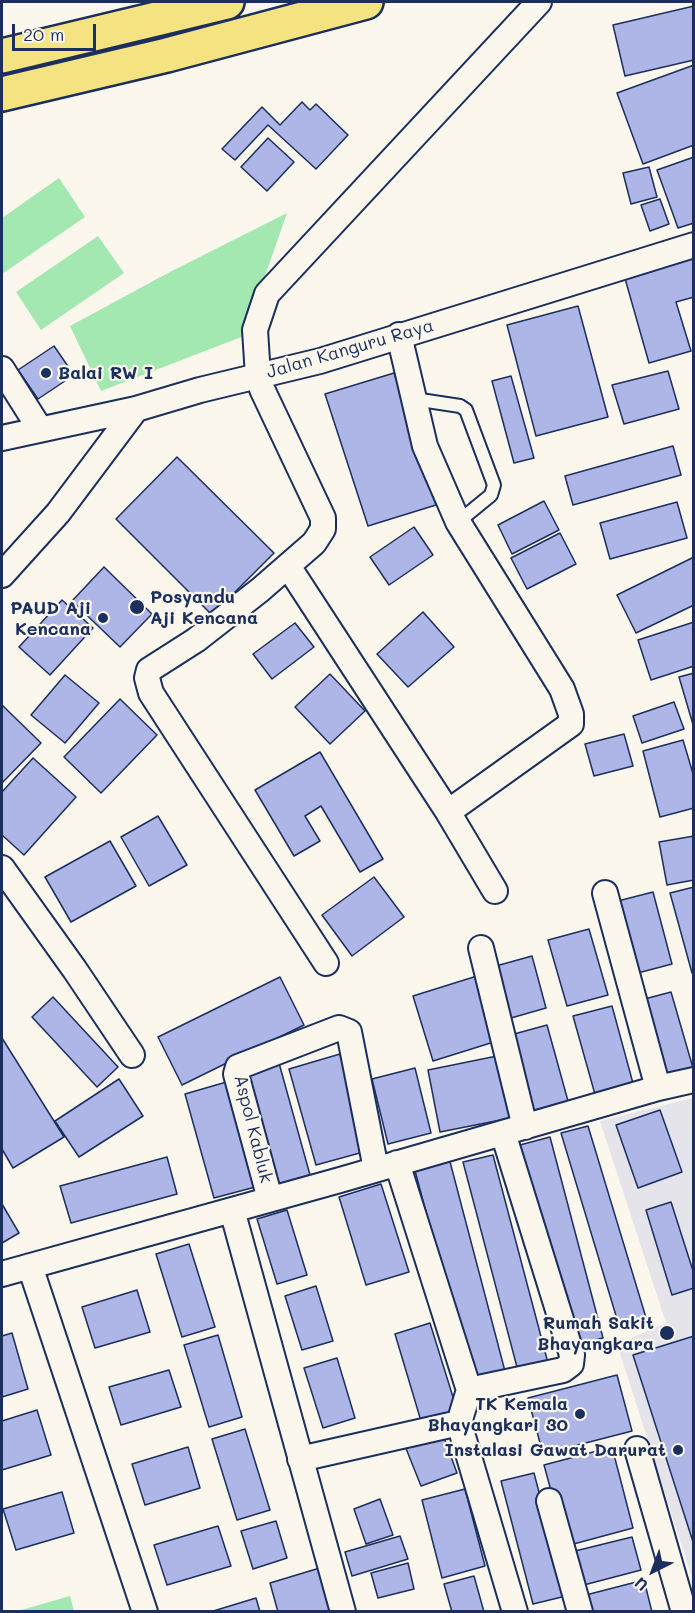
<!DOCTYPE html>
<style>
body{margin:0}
#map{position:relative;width:695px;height:1613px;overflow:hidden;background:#fbf7ec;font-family:Mali,sans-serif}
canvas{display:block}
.frame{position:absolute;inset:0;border:3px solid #1b2f5e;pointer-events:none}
.north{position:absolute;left:623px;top:1541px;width:60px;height:60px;-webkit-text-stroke:4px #fbf7ec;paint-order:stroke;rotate:222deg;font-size:16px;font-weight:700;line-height:24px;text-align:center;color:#1b2f5e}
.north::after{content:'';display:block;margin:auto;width:21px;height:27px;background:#1b2f5e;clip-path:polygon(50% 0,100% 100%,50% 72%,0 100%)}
.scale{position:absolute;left:12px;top:24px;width:84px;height:27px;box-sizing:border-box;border:3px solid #1b2f5e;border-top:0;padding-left:8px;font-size:18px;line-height:21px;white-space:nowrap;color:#1b2f5e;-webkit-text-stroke:4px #fbf7ec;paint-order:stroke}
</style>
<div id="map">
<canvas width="695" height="1613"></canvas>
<div class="frame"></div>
<div class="north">U</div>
<div class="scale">20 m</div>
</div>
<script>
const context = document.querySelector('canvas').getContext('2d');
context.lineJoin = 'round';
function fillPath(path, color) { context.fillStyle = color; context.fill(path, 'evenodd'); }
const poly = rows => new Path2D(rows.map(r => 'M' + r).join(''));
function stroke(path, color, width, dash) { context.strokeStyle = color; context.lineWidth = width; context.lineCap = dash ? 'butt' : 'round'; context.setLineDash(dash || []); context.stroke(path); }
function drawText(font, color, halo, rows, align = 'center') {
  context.font = font + ' Mali,sans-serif'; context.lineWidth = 4.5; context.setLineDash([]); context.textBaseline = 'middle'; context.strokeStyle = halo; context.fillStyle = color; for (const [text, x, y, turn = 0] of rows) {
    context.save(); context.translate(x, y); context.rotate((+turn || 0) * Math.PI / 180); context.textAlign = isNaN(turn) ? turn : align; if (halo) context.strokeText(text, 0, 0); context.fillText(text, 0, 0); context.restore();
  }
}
fillPath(poly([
 [693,1098,693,1581,617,1344,666,1323,600,1121]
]), '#e4e4ea');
fillPath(poly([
 [59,178,85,217,2,274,2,218],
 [287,213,244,336,101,391,70,326,168,273],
 [98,236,124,273,41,330,16,292],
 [70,1596,74,1611,18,1611]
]), '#a3e7b1');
const building = poly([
 [694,6,694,60,625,76,613,25,694,6],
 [694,65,694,145,643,164,617,93,694,65],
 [302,102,310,110,316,104,348,135,316,169,268,125,235,160,222,149,262,107,280,125,302,102],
 [268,138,294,162,267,191,241,167,268,138],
 [694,157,694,223,678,228,657,170,694,157],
 [649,167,657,197,631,204,623,173,649,167],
 [660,199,669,224,650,231,641,205,660,199],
 [694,255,694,297,676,302,691,351,649,363,624,275,694,255],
 [578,306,608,417,536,436,507,325,578,306],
 [54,346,74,375,38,399,18,370,54,346],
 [668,371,679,409,624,424,612,385,668,371],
 [394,373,436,505,368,526,325,394,394,373],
 [511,376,534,458,514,463,492,381,511,376],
 [673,446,681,475,573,505,565,476,673,446],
 [177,457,274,553,212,615,116,519,177,457],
 [544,501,559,530,512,554,498,525,544,501],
 [677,502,687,538,610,559,600,523,677,502],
 [414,527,433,555,389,585,370,557,414,527],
 [560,533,576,564,527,589,511,558,560,533],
 [694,557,694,605,636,633,617,595,694,557],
 [104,567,152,614,120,647,72,601,104,567],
 [62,600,93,628,50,675,19,647,62,600],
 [423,612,454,647,408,687,377,654,423,612],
 [694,622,694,666,651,680,638,640,694,622],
 [295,623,314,647,272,679,253,654,295,623],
 [694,673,694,728,679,677,694,673],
 [330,674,365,711,330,744,295,707,330,674],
 [65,675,99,703,65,743,31,715,65,675],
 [120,699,157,735,101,793,64,757,120,699],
 [674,702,684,729,642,743,633,716,674,702],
 [2,705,41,743,2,783,2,705],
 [624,734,633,766,594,776,585,744,624,734],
 [683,740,694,777,694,808,660,817,643,751,683,740],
 [320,752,383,859,360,872,321,806,305,816,320,841,294,856,255,790,320,752],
 [33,758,76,797,24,855,2,835,2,792,33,758],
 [158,816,187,865,149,886,121,837,158,816],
 [694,836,694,880,667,885,659,842,694,836],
 [110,841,136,886,71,922,45,877,110,841],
 [374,877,404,917,352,956,322,915,374,877],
 [694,887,694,973,692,973,670,893,694,887],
 [653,892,672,964,634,974,614,902,653,892],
 [589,929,608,995,567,1006,548,940,589,929],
 [532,956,546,1008,511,1018,496,966,532,956],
 [477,976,497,1041,433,1061,413,996,477,976],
 [280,977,304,1025,182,1085,158,1037,280,977],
 [671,992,693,1068,658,1077,637,1001,671,992],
 [53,997,118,1067,97,1087,32,1017,53,997],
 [612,1006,634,1087,596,1098,573,1016,612,1006],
 [547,1025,568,1101,528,1112,507,1036,547,1025],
 [2,1038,64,1137,13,1168,2,1149,2,1038],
 [340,1054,367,1151,316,1165,289,1069,340,1054],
 [497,1056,511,1118,440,1132,428,1070,497,1056],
 [279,1063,310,1175,278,1184,247,1072,279,1063],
 [415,1068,431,1133,388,1144,372,1079,415,1068],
 [119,1079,143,1116,79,1157,55,1121,119,1079],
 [230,1081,259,1186,214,1198,185,1094,230,1081],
 [660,1110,682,1172,638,1188,616,1125,660,1110],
 [588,1126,647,1321,620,1329,561,1133,588,1126],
 [550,1137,603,1338,573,1345,520,1145,550,1137],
 [493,1155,548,1363,518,1371,463,1162,493,1155],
 [167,1157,177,1194,71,1223,60,1186,167,1157],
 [449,1158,506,1375,472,1384,414,1167,449,1158],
 [381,1184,409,1272,366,1285,339,1197,381,1184],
 [671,1202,694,1274,694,1288,672,1295,646,1210,671,1202],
 [2,1204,19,1233,2,1243,2,1204],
 [287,1210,307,1275,277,1284,257,1219,287,1210],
 [189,1244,215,1327,182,1337,156,1254,189,1244],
 [316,1286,333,1341,302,1350,285,1296,316,1286],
 [137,1290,150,1332,95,1348,82,1307,137,1290],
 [430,1323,457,1410,421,1421,395,1334,430,1323],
 [12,1333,28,1389,2,1397,2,1336,12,1333],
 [218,1335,242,1417,209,1427,184,1345,218,1335],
 [694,1336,694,1545,633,1355,694,1336],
 [337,1358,355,1418,323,1428,304,1368,337,1358],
 [169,1370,181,1407,121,1425,109,1387,169,1370],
 [617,1375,632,1431,543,1454,528,1398,617,1375],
 [37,1410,51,1455,2,1470,2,1421,37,1410],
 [245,1429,270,1510,237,1520,212,1439,245,1429],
 [442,1432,457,1473,421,1486,405,1446,442,1432],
 [188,1447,200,1488,145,1505,132,1464,188,1447],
 [612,1447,633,1528,566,1546,544,1465,612,1447],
 [534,1473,566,1596,533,1604,501,1481,534,1473],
 [465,1489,485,1566,442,1578,422,1500,465,1489],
 [62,1492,74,1533,16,1550,3,1509,62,1492],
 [380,1499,393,1535,366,1544,354,1509,380,1499],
 [276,1521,287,1558,253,1569,241,1531,276,1521],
 [218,1526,231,1566,167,1585,154,1545,218,1526],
 [400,1536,408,1559,352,1576,345,1552,400,1536],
 [632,1537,641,1570,580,1586,571,1552,632,1537],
 [408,1563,414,1589,378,1598,371,1573,408,1563],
 [323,1567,336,1612,278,1612,270,1583,323,1567],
 [474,1576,484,1612,452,1612,444,1584,474,1576],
 [644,1580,652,1612,586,1612,582,1596,644,1580],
 [256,1598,260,1612,210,1612,256,1598]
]);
fillPath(building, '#aeb6e7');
stroke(building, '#1b2f5e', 1.5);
const lane = poly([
 [414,399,460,406,466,410,494,485,491,495,458,522]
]);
const street = poly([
 [399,335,425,446,458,522,562,689,571,714,571,724,448,812],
 [2,369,40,429],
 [2,438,136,409,200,390,320,361,694,245],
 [288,566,448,812,495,891],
 [2,575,58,513,136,409],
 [2,868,75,970,132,1055],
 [605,893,658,1088],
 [481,948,525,1127],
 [326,963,151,693,147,678,149,670,196,640,260,590,314,543,323,529,323,518,262,389,258,376,255,330,267,294,539,2],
 [397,1163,469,1390,563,1370,571,1364,572,1355,503,1133],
 [270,1199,236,1074,238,1067,339,1028,349,1032,376,1169],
 [232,1210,343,1612],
 [30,1266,145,1612],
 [2,1274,340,1180,658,1088,694,1080],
 [459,1423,515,1612],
 [637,1449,684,1612],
 [300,1459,459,1423,469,1390],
 [549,1501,580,1612]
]);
const highway = poly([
 [2,56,227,2],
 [2,94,167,55,366,2]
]);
stroke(lane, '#1b2f5e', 16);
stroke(street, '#1b2f5e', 28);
stroke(highway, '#1b2f5e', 38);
stroke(lane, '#fbf7ec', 12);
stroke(street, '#fbf7ec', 24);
stroke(highway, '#f5e382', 33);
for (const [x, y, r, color] of [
 [46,373,6,"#1b2f5e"],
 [137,607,8,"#1b2f5e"],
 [103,618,6,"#1b2f5e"],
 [667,1333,8,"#1b2f5e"],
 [580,1414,6,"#1b2f5e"],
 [678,1450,6,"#1b2f5e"]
]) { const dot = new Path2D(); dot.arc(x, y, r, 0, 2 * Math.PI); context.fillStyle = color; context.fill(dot); stroke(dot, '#fbf7ec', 2); }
drawText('18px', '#1b2f5e', '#fbf7ec', [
 ["Jalan Kanguru Raya",350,349,-16],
 ["Aspol Kabluk",253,1129,76]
]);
drawText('bold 18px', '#1b2f5e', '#fbf7ec', [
 ["Balai RW I",58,373,"left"],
 ["Posyandu",150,597,"left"],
 ["Aji Kencana",150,618,"left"],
 ["PAUD Aji",91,608],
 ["Kencana",91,629],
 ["Rumah Sakit",654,1323],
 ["Bhayangkara",654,1344],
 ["TK Kemala",568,1404],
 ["Bhayangkari 30",568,1425],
 ["Instalasi Gawat Darurat",666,1450]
], 'right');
</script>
